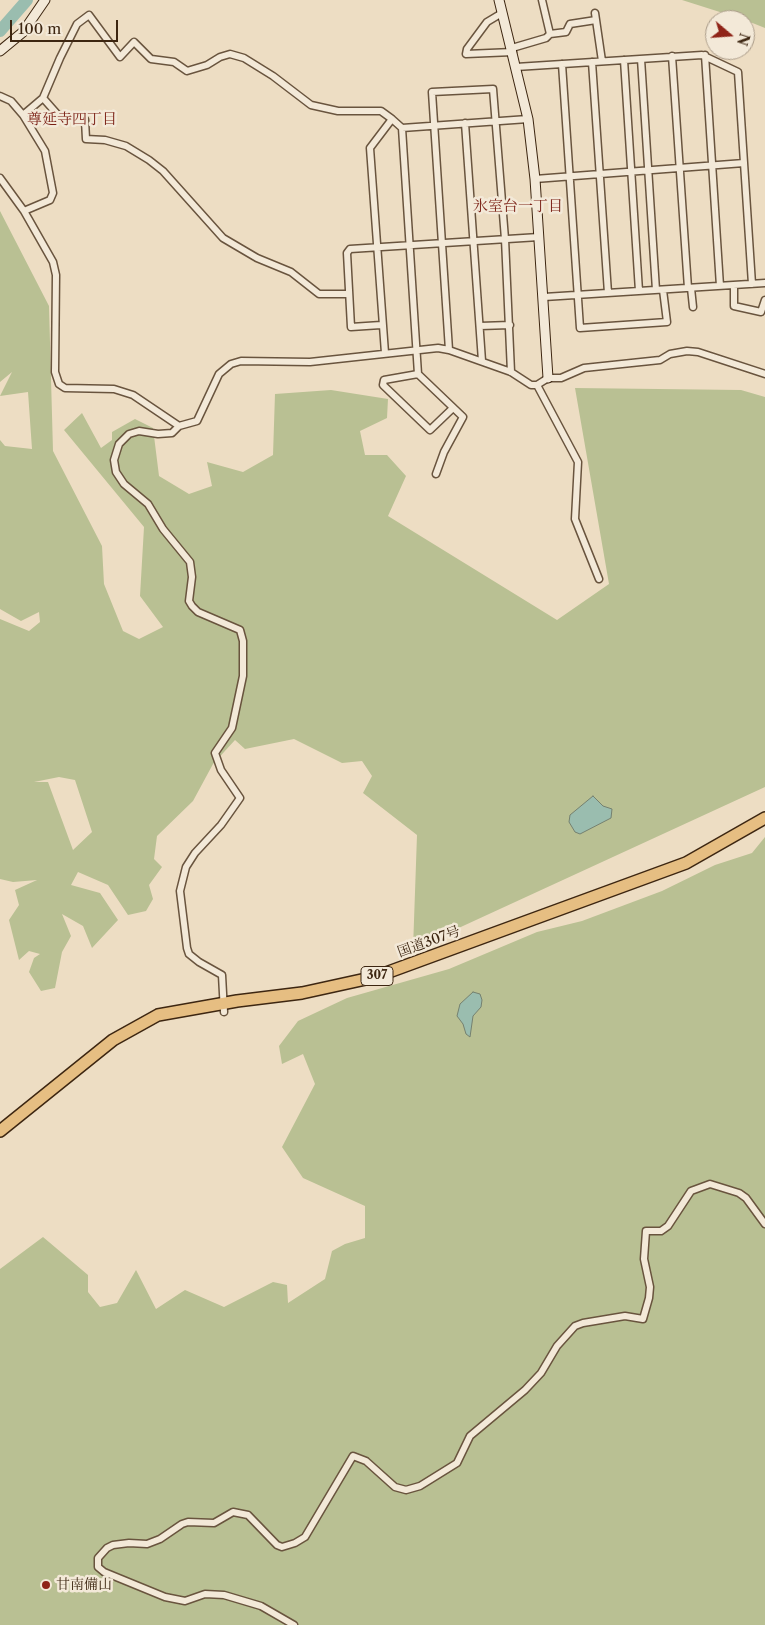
<!DOCTYPE html>
<meta charset="utf-8">
<style>
body{margin:0}
#map{position:relative;width:765px;height:1625px;overflow:hidden;background:#edddc3;font-family:"Libre Caslon Text",serif}
canvas{display:block}
.north{position:absolute;left:705px;top:10px;width:50px;height:50px;box-sizing:border-box;background:#f3e9d8;border:1px solid #aa9b88;border-radius:50%;rotate:108deg;font-size:14px;font-weight:700;line-height:20px;text-align:center;color:#3d2611}
.north::after{content:'';display:block;margin:auto;width:18px;height:22px;background:#8f2418;clip-path:polygon(50% 0,100% 100%,50% 72%,0 100%)}
.scale{position:absolute;left:10px;top:20px;width:108px;height:22px;box-sizing:border-box;border:2px solid #3d2611;border-top:0;padding-left:6px;font-size:15px;line-height:18px;white-space:nowrap;color:#3d2611;-webkit-text-stroke:4px #f3e9d8;paint-order:stroke}
</style>
<div id="map">
<canvas width="765" height="1625"></canvas>
<div class="north">N</div>
<div class="scale">100 m</div>
</div>
<script>
const context = document.querySelector('canvas').getContext('2d');
context.lineJoin = 'round';
function fillPath(path, color) { context.fillStyle = color; context.fill(path, 'evenodd'); }
const poly = rows => new Path2D(rows.map(r => 'M' + r).join(''));
function stroke(path, color, width, dash) { context.strokeStyle = color; context.lineWidth = width; context.lineCap = dash ? 'butt' : 'round'; context.setLineDash(dash || []); context.stroke(path); }
function drawText(font, color, halo, rows, align = 'center') {
  context.font = font + ' "Libre Caslon Text","Noto Serif JP",serif'; context.lineWidth = 5; context.setLineDash([]); context.textBaseline = 'middle'; context.strokeStyle = halo; context.fillStyle = color; for (const [text, x, y, turn = 0] of rows) {
    context.save(); context.translate(x, y); context.rotate((+turn || 0) * Math.PI / 180); context.textAlign = isNaN(turn) ? turn : align; if (halo) context.strokeText(text, 0, 0); context.fillText(text, 0, 0); context.restore();
  }
}
fillPath(poly([
 [682,0,765,0,765,28,745,20],
 [0,211,49,306,53,451,102,546,104,584,123,631,139,639,163,627,140,596,144,527,64,430,82,413,101,448,112,440,112,432,135,419,153,428,159,476,189,494,212,486,207,462,243,472,273,455,275,394,331,390,388,399,387,418,360,431,365,455,387,455,406,476,388,516,557,620,609,584,575,388,741,390,765,397,765,787,413,949,417,835,363,793,372,776,362,761,342,763,294,739,245,749,235,740,213,764,193,801,157,836,154,859,162,867,149,885,153,899,146,911,128,915,108,885,78,872,71,885,100,893,118,920,92,948,83,926,62,914,71,936,62,952,55,988,41,991,29,972,34,958,40,954,29,951,19,960,9,920,19,905,15,890,37,880,13,882,0,879,0,619,29,631,40,622,39,612,21,621,0,609,0,440,5,446,32,449,28,392,0,396,12,372,0,382],
 [59,777,75,780,92,832,73,850,48,782,34,782],
 [765,837,765,1625,0,1625,0,1269,43,1237,88,1275,88,1292,100,1307,117,1303,136,1270,156,1309,185,1290,224,1307,273,1282,287,1285,288,1303,325,1279,332,1251,345,1244,365,1238,365,1206,303,1178,282,1147,315,1084,303,1054,282,1064,279,1046,298,1021,347,998,449,969,537,932,582,921,662,891,715,865,752,853]
]), '#b9c093');
const water = poly([
 [593,796,603,806,612,809,611,818,580,834,575,832,569,822,570,815,593,796],
 [473,992,480,994,482,1000,481,1007,473,1016,470,1037,466,1034,463,1024,457,1016,460,1004,473,992]
]);
fillPath(water, '#9abdaf');
stroke(water, '#758170', 1);
stroke(poly([
 [0,31,27,0]
]), '#9abdaf', 12);
const street = poly([
 [542,0,550,34],
 [502,13,487,22,467,49,466,54,513,52],
 [595,13,602,61],
 [512,48,546,38,550,34,566,32,570,24,596,20],
 [705,55,720,286],
 [672,56,688,288],
 [641,59,656,290],
 [624,60,639,291],
 [592,62,608,293],
 [562,64,580,328,667,322,663,290],
 [516,67,702,55,738,72,752,284],
 [0,96,11,101,23,115,43,98,60,58,77,24,89,15,120,57,134,42,151,59,174,62,187,71,207,65,220,57,230,54,244,58,273,76,311,105,338,111,381,111,392,119,402,128,418,374,463,417,444,452,436,474],
 [43,98,58,115,85,120,86,139,105,140,126,146,149,160,163,171,223,238,257,258,291,272,319,294,349,294],
 [23,115,45,151,53,193,50,200,24,211],
 [465,123,482,361],
 [402,128,528,119],
 [0,178,24,211,53,262,56,275,55,372,59,384,65,388,114,389,133,395,179,426],
 [535,179,744,163],
 [734,285,734,306,761,312,765,300],
 [691,288,693,307],
 [544,297,765,283],
 [381,325,351,327,347,253,350,249,539,237],
 [480,326,510,325],
 [449,350,432,92,493,89,505,239,511,372],
 [385,353,370,148,392,119],
 [418,374,384,380,383,385,430,430,453,408],
 [537,385,578,462,575,519,599,579],
 [224,1012,222,975,199,962,189,954,187,948,180,891,186,867,195,853,221,825,240,798,221,770,215,753,232,728,243,676,243,641,240,630,198,612,192,606,189,601,192,577,190,562,163,529,148,504,124,484,116,472,114,460,119,444,129,434,139,431,158,434,172,433,179,426,197,421,219,374,231,364,241,361,310,362,438,348,449,350,511,372,531,385,537,385,548,378,561,378,584,368,660,360,670,354,687,351,698,352,765,374],
 [294,1625,261,1606,224,1595,205,1594,185,1601,165,1597,104,1572,98,1567,98,1558,107,1548,113,1545,129,1543,147,1544,160,1539,182,1524,188,1522,214,1523,233,1512,248,1515,277,1545,282,1547,295,1543,305,1537,353,1456,366,1461,395,1487,406,1490,420,1486,457,1463,470,1436,525,1390,541,1373,557,1346,575,1326,583,1323,625,1316,643,1319,649,1298,650,1287,644,1259,646,1231,661,1231,668,1226,691,1191,710,1184,739,1193,746,1198,765,1224]
]);
const secondary = poly([
 [499,0,528,119,535,179,548,378],
 [0,51,23,32,45,0]
]);
const highway = poly([
 [0,1131,113,1040,158,1015,237,1001,302,993,375,977,686,863,765,818]
]);
stroke(street, '#69543e', 9);
stroke(secondary, '#3d2611', 11);
stroke(highway, '#3d2611', 14);
stroke(street, '#f3e9d8', 6);
stroke(secondary, '#f3e9d8', 9);
stroke(highway, '#e6be82', 11);
for (const [x, y, r, color] of [
 [46,1585,5,"#8f2418"]
]) { const dot = new Path2D(); dot.arc(x, y, r, 0, 2 * Math.PI); context.fillStyle = color; context.fill(dot); stroke(dot, '#f3e9d8', 2); }
for (const [x, y, w] of [
 [377,976,32]
]) { const box = new Path2D(); box.roundRect(x - w / 2, y - 9.5, w, 19, 4); context.fillStyle = '#f3e9d8'; context.fill(box); stroke(box, '#3d2611', 1); }
drawText('bold 12px', '#3d2611', null, [
 ["307",377,976]
]);
drawText('14px', '#3d2611', '#f3e9d8', [
 ["国道307号",429,942,-20]
]);
drawText('14px', '#3d2611', '#f3e9d8', [
 ["甘南備山",56,1585]
], 'left');
drawText('15px', '#7a1f14', '#f3e9d8', [
 ["尊延寺四丁目",72,120],
 ["氷室台一丁目",518,207]
]);
</script>
